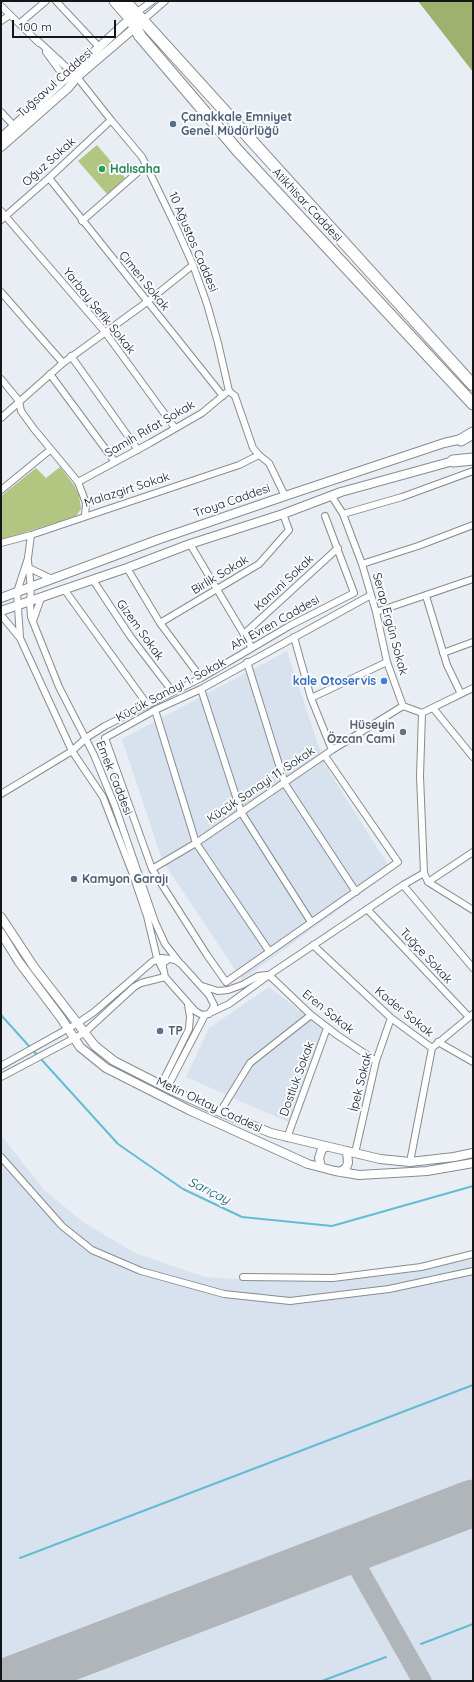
<!DOCTYPE html>
<meta charset="utf-8">
<style>
body{margin:0}
#map{position:relative;width:474px;height:1682px;overflow:hidden;background:#e9eef4;font-family:Quicksand,sans-serif}
canvas{display:block}
.frame{position:absolute;inset:0;border:2px solid #131517;pointer-events:none}
.scale{position:absolute;left:12px;top:20px;width:104px;height:18px;box-sizing:border-box;border:2px solid #131517;border-top:0;padding-left:5px;font-size:12px;line-height:14px;white-space:nowrap;color:#131517;-webkit-text-stroke:3px #f8fbff;paint-order:stroke}
</style>
<div id="map">
<canvas width="474" height="1682"></canvas>
<div class="frame"></div>
<div class="scale">100 m</div>
</div>
<script>
const context = document.querySelector('canvas').getContext('2d');
context.lineJoin = 'round';
function fillPath(path, color) { context.fillStyle = color; context.fill(path, 'evenodd'); }
const poly = rows => new Path2D(rows.map(r => 'M' + r).join(''));
function stroke(path, color, width, dash) { context.strokeStyle = color; context.lineWidth = width; context.lineCap = dash ? 'butt' : 'round'; context.setLineDash(dash || []); context.stroke(path); }
function drawText(font, color, halo, rows, align = 'center') {
  context.font = font + ' Quicksand,sans-serif'; context.lineWidth = 4; context.setLineDash([]); context.textBaseline = 'middle'; context.strokeStyle = halo; context.fillStyle = color; for (const [text, x, y, turn = 0] of rows) {
    context.save(); context.translate(x, y); context.rotate((+turn || 0) * Math.PI / 180); context.textAlign = isNaN(turn) ? turn : align; if (halo) context.strokeText(text, 0, 0); context.fillText(text, 0, 0); context.restore();
  }
}
fillPath(poly([
 [287,651,325,765,392,871,242,980,162,860,122,739],
 [269,987,324,1029,290,1123,186,1077,209,1028],
 [1,1135,44,1190,83,1222,135,1253,205,1277,266,1281,324,1282,397,1274,473,1259,473,1681,1,1681]
]), '#d7e2ee');
fillPath(poly([
 [97,145,125,178,107,194,78,161],
 [60,467,74,485,79,495,81,509,76,516,1,540,1,496,36,468,46,478]
]), '#b2c581');
fillPath(poly([
 [418,1,473,1,473,72]
]), '#9fb16e');
stroke(poly([
 [1,1015,37,1055],
 [40,1058,118,1144,183,1189,242,1217,332,1226,473,1186],
 [20,1558,473,1385],
 [421,1644,473,1624],
 [322,1681,386,1657]
]), '#62bdd3', 2);
stroke(poly([
 [348,1550,422,1681],
 [1,1670,7,1674,20,1677]
]), '#b0b5ba', 19);
stroke(poly([
 [8,1681,473,1503]
]), '#b0b5ba', 47);
const street = poly([
 [56,1,99,47],
 [1,6,39,43],
 [136,13,152,1],
 [143,20,165,1],
 [1,21,10,15],
 [20,23,46,1],
 [37,40,77,77,111,120,142,157,146,165,176,227,193,265,207,304,218,343,229,391,235,396,253,448,259,455,269,463,285,496],
 [46,52,65,78],
 [1,112,14,126],
 [49,178,223,396],
 [1,211,105,332,175,428],
 [1,220,49,178,111,120],
 [82,221,146,165],
 [1,292,63,363],
 [71,356,138,450],
 [50,374,115,462],
 [1,379,19,401,21,411,34,429,78,482,86,503,85,516],
 [1,418,63,363,147,302,193,265],
 [78,482,150,443,202,413,226,393],
 [1,490,50,450],
 [331,495,343,514,362,564,376,612,387,662,403,706,422,713,420,776,424,873,428,882,473,852],
 [343,514,402,497,473,471],
 [31,535,28,558,17,592,20,638,72,751,103,797,132,872,147,916,157,958,163,970],
 [1,543,31,535,239,465,259,455],
 [190,544,252,648],
 [28,561,31,588,30,602,31,617,59,687,94,755,115,806,155,922,165,944,179,962],
 [362,564,418,546,473,525],
 [29,568,52,579],
 [127,568,160,623,201,678],
 [93,580,130,636,172,691],
 [64,589,147,704],
 [426,596,447,665,461,694],
 [376,612,473,579],
 [1,615,20,638],
 [33,621,41,598],
 [160,623,259,564,289,530,283,514],
 [244,634,338,548],
 [294,637,311,698,332,750],
 [443,653,473,642],
 [247,662,285,784,356,892],
 [201,689,241,812,311,922],
 [311,698,387,662],
 [433,708,473,757],
 [155,710,196,843,269,951],
 [422,713,473,688],
 [325,756,398,862,226,982,207,955,152,869,105,738,155,710,201,689,371,595],
 [1,794,72,751,86,738,105,726,201,678,291,625,354,593,325,516],
 [152,869,196,843,332,750,403,706],
 [428,882,473,910],
 [403,885,473,968],
 [367,909,469,1017],
 [313,945,391,1018,432,1048,410,1162],
 [169,959,175,960,181,964,209,995,214,1005,213,1008,209,1014,202,1015,195,1011,165,977,163,967,163,963,169,959],
 [269,975,311,1015,337,1035,376,1061],
 [202,986,218,991,228,990,242,985,258,976,267,975],
 [212,1012,229,1004,269,975,403,885,424,873],
 [438,1042,473,1062],
 [432,1048,473,1014],
 [1,1066,78,1023,94,1012,152,962,161,958,172,959],
 [1,1077,84,1033,134,987,141,983,165,977],
 [161,1085,189,1029,190,1017,188,1005],
 [167,1088,205,1015],
 [220,1112,250,1063,311,1015],
 [287,1138,327,1028],
 [355,1153,376,1061,391,1018],
 [1,1157,62,1226,92,1250,141,1271,224,1294,290,1301,389,1289,473,1271],
 [243,1277,333,1278,421,1267,473,1254]
]);
const secondary = poly([
 [1,138,134,15],
 [1,147,68,88,77,77,139,24],
 [1,598,157,540,285,496,444,443,466,438],
 [1,611,127,568,190,544,283,514,341,492,457,460],
 [1,917,34,967,95,1046,114,1061,167,1088,220,1112,271,1133,380,1159,410,1162,454,1157,473,1153],
 [1,933,19,962,61,1018,80,1047,106,1068,189,1110,308,1164,335,1171,359,1175,411,1172,427,1171,473,1163],
 [321,1167,319,1158,322,1149,326,1147],
 [340,1172,346,1168,348,1163,347,1151]
]);
const highway = poly([
 [115,1,130,18,140,36,238,151,473,404],
 [125,1,473,385],
 [461,440,473,433],
 [453,461,473,459]
]);
stroke(street, '#878c91', 8);
stroke(secondary, '#878c91', 10);
stroke(highway, '#878c91', 13);
stroke(street, '#fff', 6);
stroke(secondary, '#fff', 8);
stroke(highway, '#fff', 11);
for (const [x, y, r, color] of [
 [173,124,4,"#5c6f8a"],
 [102,169,4,"#2e9e5b"],
 [384,681,4,"#3f7fe0"],
 [403,732,4,"#6b7280"],
 [74,879,4,"#5c6f8a"],
 [160,1031,4,"#5c6f8a"]
]) { const dot = new Path2D(); dot.arc(x, y, r, 0, 2 * Math.PI); context.fillStyle = color; context.fill(dot); stroke(dot, '#f8fbff', 1.5); }
drawText('12px', '#131517', '#f8fbff', [
 ["Tuğsavul Caddesi",55,83,-42],
 ["Oğuz Sokak",49,162,-42],
 ["Atikhisar Caddesi",307,205,47],
 ["10 Ağustos Caddesi",193,242,67],
 ["Çimen Sokak",144,281,51],
 ["Yarbay Şefik Sokak",99,311,51],
 ["Samih Rıfat Sokak",150,429,-30],
 ["Malazgirt Sokak",127,490,-18],
 ["Troya Caddesi",232,501,-19],
 ["Birlik Sokak",220,575,-31],
 ["Kanuni Sokak",284,583,-43],
 ["Ahi Evren Caddesi",275,623,-29],
 ["Serap Ergün Sokak",390,624,75],
 ["Gizem Sokak",140,630,54],
 ["Küçük Sanayi 1. Sokak",171,690,-28],
 ["Emek Caddesi",114,778,68],
 ["Küçük Sanayi 11. Sokak",261,785,-34],
 ["Tuğçe Sokak",426,956,47],
 ["Eren Sokak",328,1012,39],
 ["Kader Sokak",404,1012,39],
 ["Dostluk Sokak",297,1079,-70],
 ["İpek Sokak",361,1082,-76],
 ["Metin Oktay Caddesi",209,1105,25]
]);
drawText('bold 12px', '#4e5e75', '#f8fbff', [
 ["Çanakkale Emniyet",181,117],
 ["Genel Müdürlüğü",181,131],
 ["Kamyon Garajı",82,879],
 ["TP",168,1031]
], 'left');
drawText('bold 12px', '#27864d', '#f8fbff', [
 ["Halısaha",110,169]
], 'left');
drawText('bold 12px', '#366cbe', '#f8fbff', [
 ["kale Otoservis",376,681]
], 'right');
drawText('bold 12px', '#5b616d', '#f8fbff', [
 ["Hüseyin",395,725],
 ["Özcan Cami",395,739]
], 'right');
drawText('italic 13px', '#0e5c6b', '#f8fbff', [
 ["Sarıçay",209,1191,26]
]);
</script>
